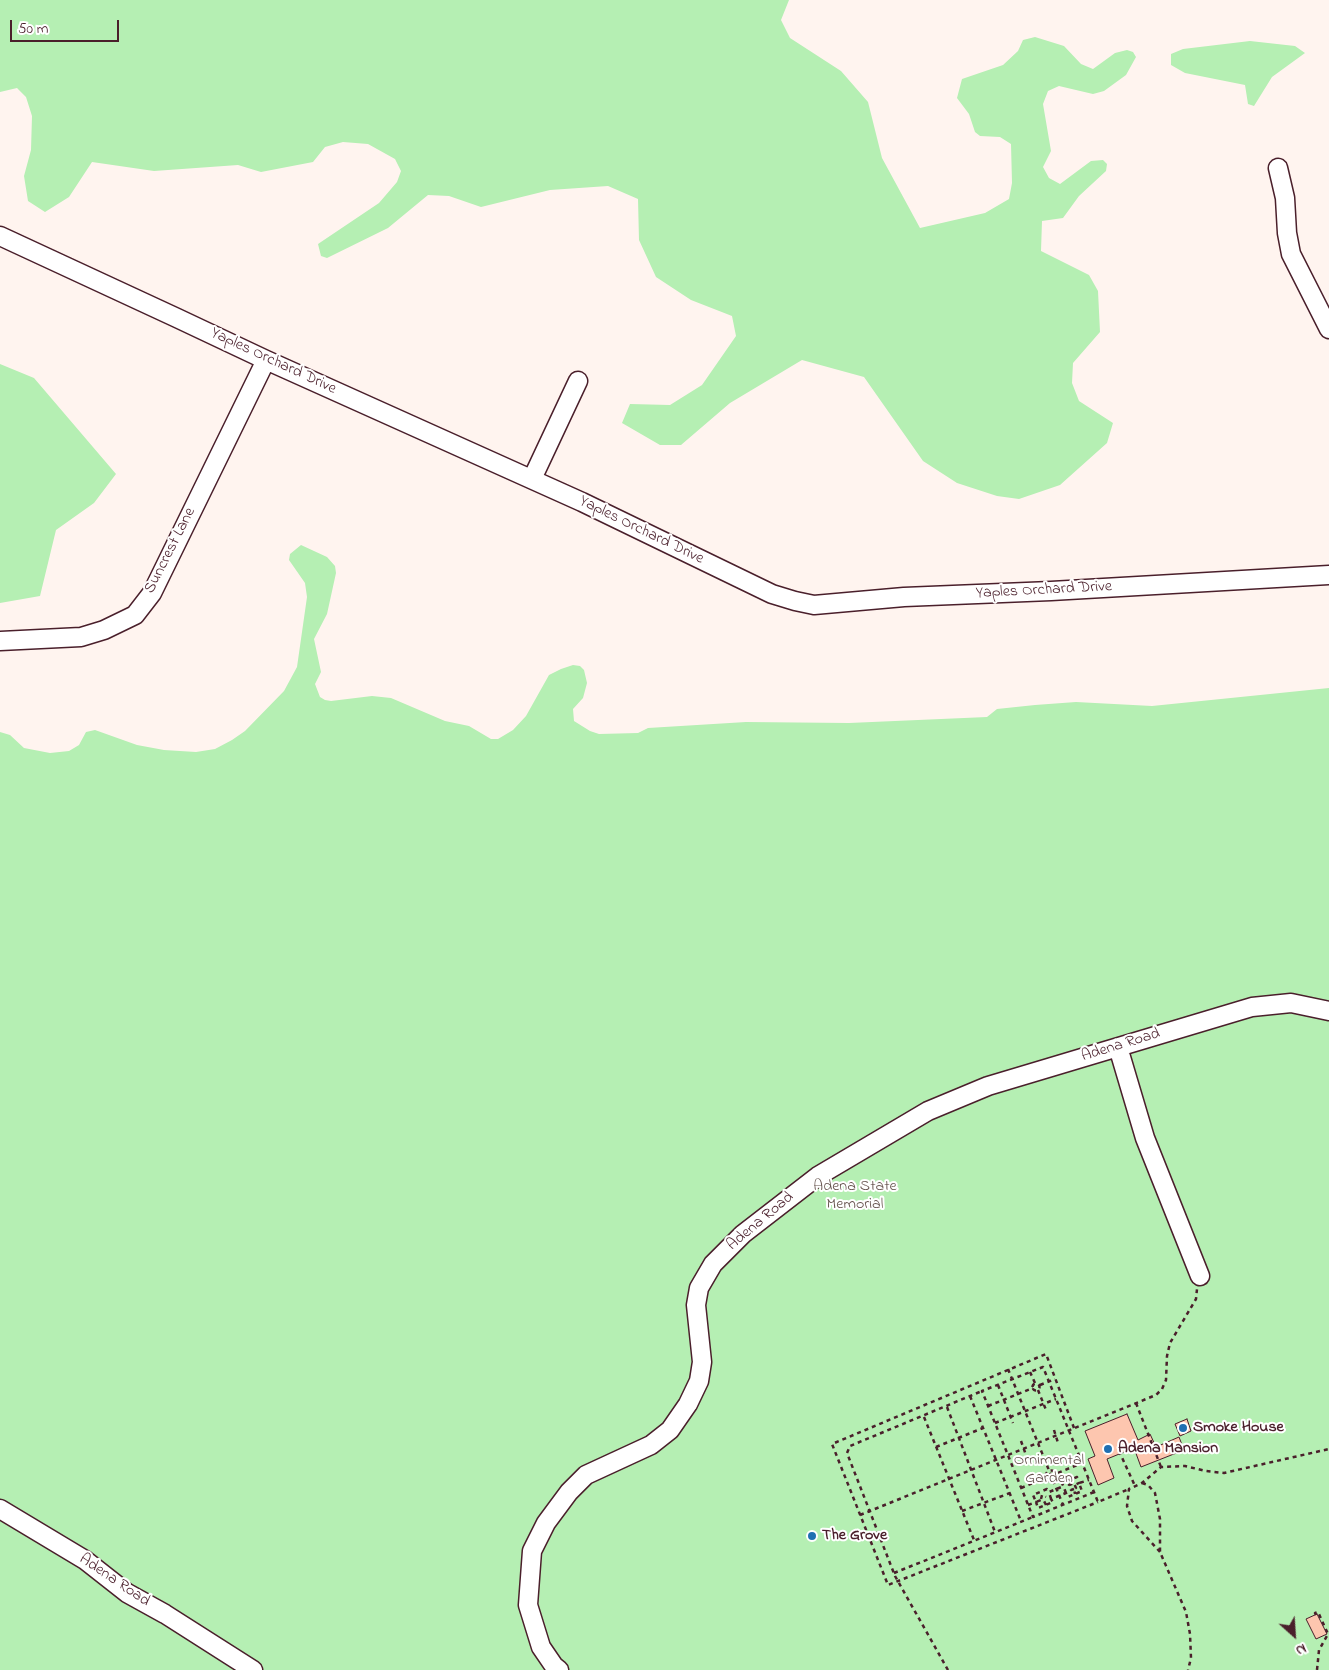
<!DOCTYPE html>
<style>
body{margin:0}
#map{position:relative;width:1329px;height:1670px;overflow:hidden;background:#fff4ef;font-family:"Indie Flower",sans-serif}
canvas{display:block}
.north{position:absolute;left:1269px;top:1610px;width:50px;height:50px;-webkit-text-stroke:4px #fff;paint-order:stroke;rotate:154deg;font-size:14px;font-weight:700;line-height:20px;text-align:center;color:#4a1f2b}
.north::after{content:'';display:block;margin:auto;width:18px;height:22px;background:#4a1f2b;clip-path:polygon(50% 0,100% 100%,50% 72%,0 100%)}
.scale{position:absolute;left:10px;top:20px;width:109px;height:22px;box-sizing:border-box;border:2px solid #4a1f2b;border-top:0;padding-left:6px;font-size:15px;line-height:18px;white-space:nowrap;color:#4a1f2b;-webkit-text-stroke:4px #fff;paint-order:stroke}
</style>
<div id="map">
<canvas width="1329" height="1670"></canvas>
<div class="north">N</div>
<div class="scale">50 m</div>
</div>
<script>
const context = document.querySelector('canvas').getContext('2d');
context.lineJoin = 'round';
function fillPath(path, color) { context.fillStyle = color; context.fill(path, 'evenodd'); }
const poly = rows => new Path2D(rows.map(r => 'M' + r).join(''));
function stroke(path, color, width, dash) { context.strokeStyle = color; context.lineWidth = width; context.lineCap = dash ? 'butt' : 'round'; context.setLineDash(dash || []); context.stroke(path); }
function drawText(font, color, halo, rows, align = 'center') {
  context.font = font + ' "Indie Flower",sans-serif'; context.lineWidth = 4; context.setLineDash([]); context.textBaseline = 'middle'; context.strokeStyle = halo; context.fillStyle = color; for (const [text, x, y, turn = 0] of rows) {
    context.save(); context.translate(x, y); context.rotate((+turn || 0) * Math.PI / 180); context.textAlign = isNaN(turn) ? turn : align; if (halo) context.strokeText(text, 0, 0); context.fillText(text, 0, 0); context.restore();
  }
}
fillPath(poly([
 [0,0,789,0,781,20,790,38,841,71,868,102,882,158,920,228,985,213,1009,199,1012,183,1011,144,1000,137,980,136,975,132,969,114,957,98,962,79,1003,65,1018,51,1023,40,1035,37,1064,46,1081,64,1093,69,1115,53,1127,50,1133,52,1136,57,1126,75,1104,91,1093,94,1059,86,1048,91,1043,104,1051,151,1043,167,1049,178,1060,184,1091,161,1103,160,1107,164,1106,171,1079,196,1063,218,1042,221,1041,251,1089,275,1098,291,1100,332,1073,363,1072,383,1079,401,1113,423,1107,443,1060,485,1019,499,997,496,957,483,923,461,864,377,802,360,730,403,681,445,660,445,622,423,630,404,670,405,702,385,736,336,732,316,691,300,656,277,639,240,638,199,608,186,550,190,481,207,449,196,428,195,388,228,327,258,321,256,318,244,379,203,397,182,401,171,395,159,368,144,343,142,325,147,313,162,261,172,238,165,154,171,92,162,69,197,45,212,28,201,24,176,31,150,32,116,26,97,17,88,0,92],
 [1250,41,1295,46,1305,53,1272,77,1254,106,1248,104,1245,85,1185,73,1171,65,1171,54,1183,49],
 [0,364,34,378,116,474,94,503,56,530,40,596,0,603],
 [301,545,327,557,335,566,336,573,327,614,314,639,321,672,315,684,320,697,325,700,331,701,372,696,391,698,445,721,469,726,491,739,498,739,513,730,526,716,549,675,561,669,573,665,580,666,584,670,587,683,583,698,573,709,574,721,590,731,599,734,638,733,648,728,746,722,849,723,987,717,997,709,1035,705,1076,702,1152,706,1329,688,1329,1670,0,1670,0,732,10,735,24,748,50,753,69,751,79,745,86,732,95,730,137,745,164,750,196,752,215,749,232,740,245,731,284,691,297,667,307,597,305,583,289,560,290,554]
]), '#b5efb3');
const building = poly([
 [1127,1414,1138,1440,1150,1434,1156,1447,1179,1437,1184,1450,1141,1467,1134,1448,1107,1459,1114,1478,1098,1485,1088,1459,1095,1456,1085,1431,1127,1414],
 [1187,1419,1191,1431,1180,1436,1175,1424,1187,1419],
 [1317,1614,1327,1634,1316,1639,1306,1619,1317,1614]
]);
fillPath(building, '#fdc6af');
stroke(building, '#4a1f2b', 1);
const minor = poly([
 [1278,168,1285,198,1287,233,1291,254,1329,329],
 [0,236,177,318,266,360,582,502,772,594,795,601,814,605,904,597,1051,591,1329,575],
 [532,479,578,381],
 [0,641,81,637,104,630,135,615,152,593,266,360],
 [1118,1047,1145,1138,1200,1276],
 [0,1509,85,1560,127,1593,165,1614,253,1670],
 [559,1670,554,1666,541,1647,528,1605,532,1551,546,1523,569,1492,586,1475,651,1445,670,1430,688,1404,699,1381,702,1362,696,1305,699,1288,713,1264,743,1234,818,1176,928,1111,988,1086,1252,1007,1291,1003,1329,1011]
]);
stroke(minor, '#4a1f2b', 21);
stroke(poly([
 [1008,1369,1063,1505],
 [1030,1372,1035,1383],
 '1032.5 1387a3.5 3.5 0 1 1 7 0a3.5 3.5 0 1 1-7 0Z',
 [998,1385,1013,1423],
 [1040,1385,1055,1379],
 [1038,1390,1046,1410],
 [970,1396,1021,1521],
 [1136,1403,1161,1467],
 [988,1406,1033,1388],
 [947,1407,995,1532],
 [924,1417,974,1540],
 [995,1423,1056,1399],
 [1074,1428,1046,1354,832,1444,888,1585,1098,1502],
 [1054,1430,1058,1443],
 [1021,1441,1026,1455],
 [936,1447,983,1428],
 [1119,1451,1135,1486],
 '1045.5 1476a5.5 5.5 0 1 1 11 0a5.5 5.5 0 1 1-11 0Z',
 [1142,1483,1148,1485,1155,1493,1160,1519,1160,1552,1186,1612,1190,1634,1191,1658,1188,1670],
 [1021,1488,1082,1463],
 [1074,1489,1071,1490,1069,1485,1074,1483,1076,1488,1074,1489,1075,1494],
 [1094,1492,1033,1517,982,1391,1043,1367,1098,1502,1129,1489],
 [1066,1493,1062,1483,1077,1477,1079,1483,1075,1485],
 [1041,1499,1042,1495,1046,1497],
 [1051,1499,1049,1492,1064,1486],
 [1028,1505,1036,1502,1038,1508,1053,1502,1051,1499,1066,1493,1068,1497,1082,1491,1079,1483,1089,1480],
 [1046,1505,1044,1501,1041,1500,1036,1502,1033,1495,1047,1489,1049,1492],
 [962,1511,1010,1493],
 [860,1515,1156,1395,1162,1389,1166,1380,1167,1356,1170,1343,1196,1299,1197,1289],
 [1160,1552,1132,1521,1127,1506,1129,1489,1142,1483,1161,1467,1185,1466,1206,1471,1224,1473,1329,1449],
 [894,1573,1033,1517],
 [1316,1615,1315,1613,1318,1612,1328,1634,1319,1650,1317,1670],
 [948,1670,895,1576,847,1453,850,1446,982,1391]
]), '#4a1f2b', 2.5, [4, 4]);
stroke(minor, '#fff', 18);
for (const [x, y, r, color] of [
 [1183,1428,5,"#1f6fb2"],
 [1108,1449,5,"#1f6fb2"],
 [812,1536,5,"#1f6fb2"]
]) { const dot = new Path2D(); dot.arc(x, y, r, 0, 2 * Math.PI); context.fillStyle = color; context.fill(dot); stroke(dot, '#fff', 2); }
drawText('16px', '#4a1f2b', '#fff', [
 ["Yaples Orchard Drive",273,362,25],
 ["Yaples Orchard Drive",641,531,26],
 ["Suncrest Lane",171,551,-63],
 ["Yaples Orchard Drive",1044,591,-3],
 ["Adena Road",1121,1046,-17],
 ["Adena Road",761,1222,-40],
 ["Adena Road",114,1581,34]
]);
drawText('16px', '#65534d', '#fff', [
 ["Adena State",855,1187],
 ["Memorial",855,1205],
 ["Ornimental",1049,1461],
 ["Garden",1049,1479]
]);
drawText('bold 16px', '#4a1f2b', '#fff', [
 ["Smoke House",1193,1428],
 ["Adena Mansion",1118,1449],
 ["The Grove",822,1536]
], 'left');
</script>
